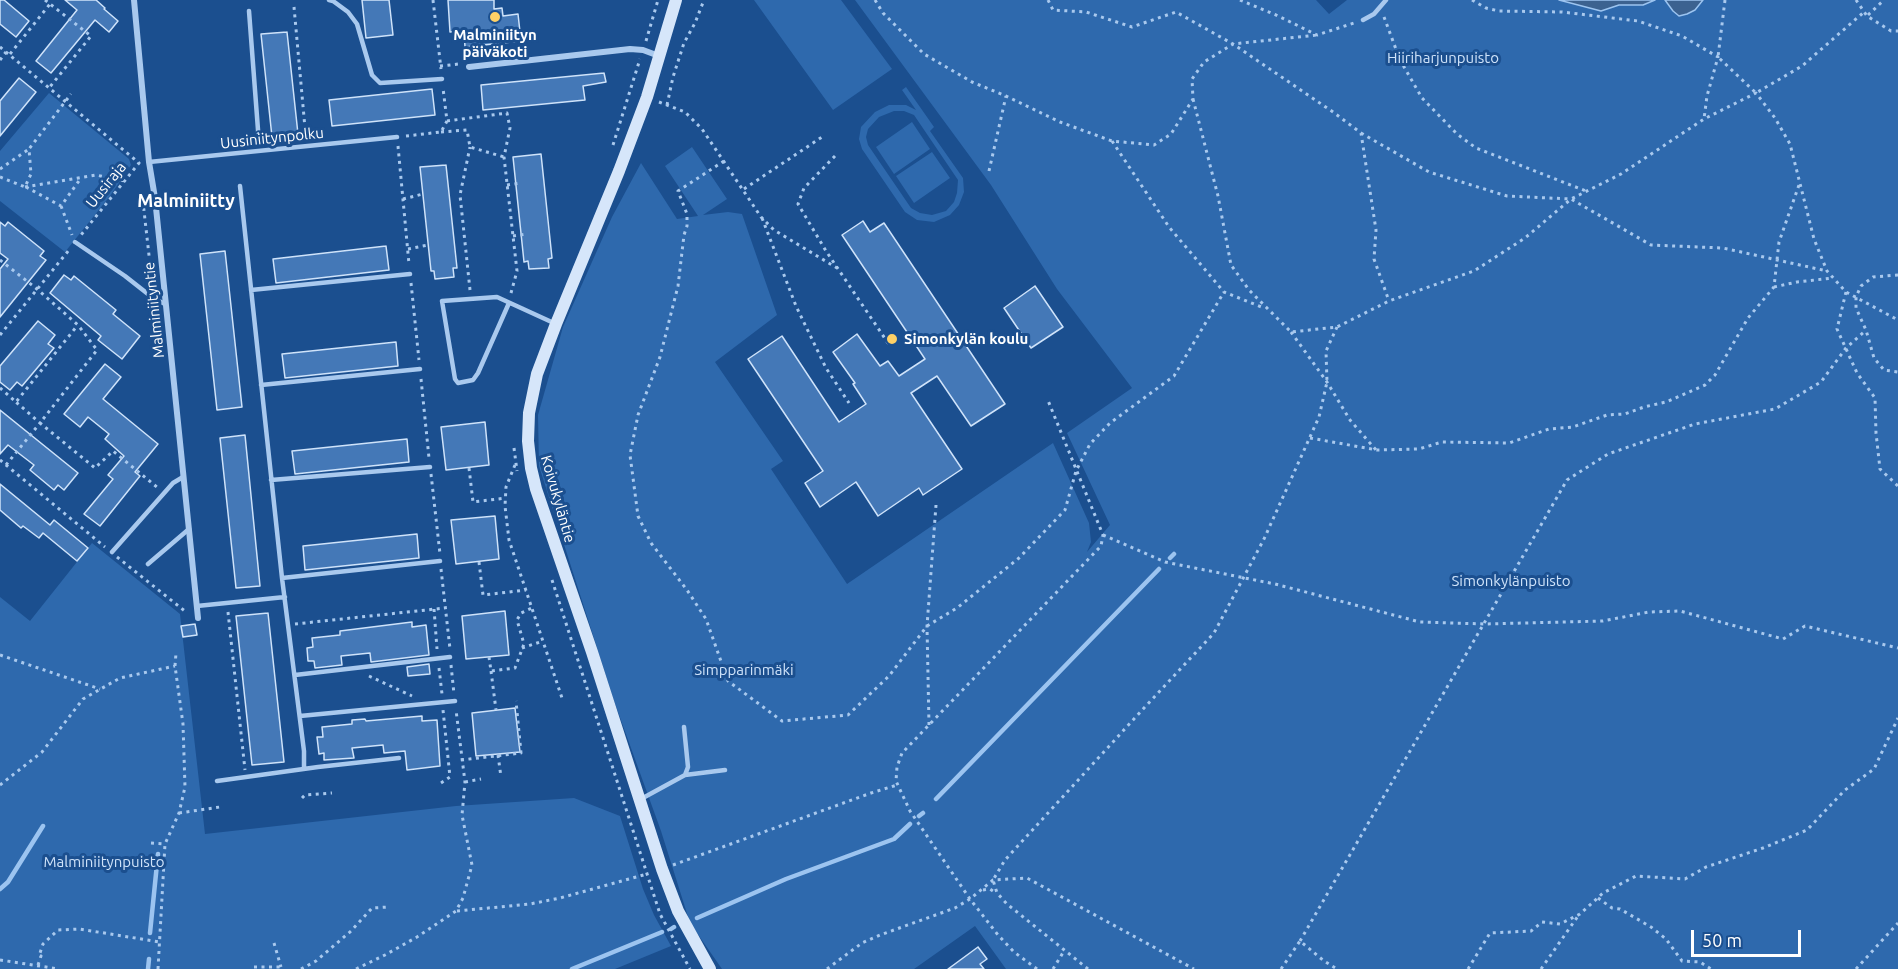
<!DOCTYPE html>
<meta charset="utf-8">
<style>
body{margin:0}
#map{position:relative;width:1898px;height:969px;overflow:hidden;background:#1b4f8f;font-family:Ubuntu,sans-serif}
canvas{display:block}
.scale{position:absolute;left:1691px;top:930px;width:110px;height:27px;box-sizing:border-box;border:3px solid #fff;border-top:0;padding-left:8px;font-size:18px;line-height:21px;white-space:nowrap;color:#fff;-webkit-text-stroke:4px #1b4f8f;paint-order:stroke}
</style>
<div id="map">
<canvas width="1898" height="969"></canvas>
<div class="scale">50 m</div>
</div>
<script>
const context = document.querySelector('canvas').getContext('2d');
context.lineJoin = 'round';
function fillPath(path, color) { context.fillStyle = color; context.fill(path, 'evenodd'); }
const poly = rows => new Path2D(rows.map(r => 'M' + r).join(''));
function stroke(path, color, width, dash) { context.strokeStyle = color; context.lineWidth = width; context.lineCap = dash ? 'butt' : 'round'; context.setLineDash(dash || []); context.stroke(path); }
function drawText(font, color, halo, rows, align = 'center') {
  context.font = font + ' Ubuntu,sans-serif'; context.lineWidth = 6; context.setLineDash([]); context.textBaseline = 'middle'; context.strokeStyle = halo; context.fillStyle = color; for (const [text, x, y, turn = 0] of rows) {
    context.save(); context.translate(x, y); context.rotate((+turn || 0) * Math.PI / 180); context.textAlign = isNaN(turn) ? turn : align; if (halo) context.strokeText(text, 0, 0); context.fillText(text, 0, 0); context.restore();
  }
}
fillPath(poly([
 [754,0,841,0,892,69,833,110],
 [855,0,1316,0,1329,14,1347,0,1898,0,1898,969,1006,969,975,926,914,969,722,969,690,923,661,831,614,701,539,466,538,415,563,327,612,217,641,163,677,219,698,216,665,166,692,147,727,199,703,215,728,212,742,214,777,315,715,362,783,461,771,469,847,584,1053,443,1089,523,1091,542,1087,552,1110,525,1067,433,1132,388,1057,289,991,185],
 [906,87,934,127,930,131,963,178,964,192,959,205,950,215,934,222,917,220,905,212,862,149,859,139,861,127,875,112,889,105,906,105,916,110,902,90],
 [894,111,904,111,914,115,958,180,957,193,954,202,946,211,932,215,920,213,911,208,868,145,866,137,868,129,879,117],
 [49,93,129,159,131,165,110,196,65,252,0,201,0,151],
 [912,122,930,149,894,174,876,147],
 [932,152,950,178,914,203,896,176],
 [92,543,180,614,205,834,456,806,574,798,620,816,643,889,654,915,671,946,615,969,0,969,0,597,30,621]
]), '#2e69ad');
const water = poly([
 [1559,0,1655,0,1643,5,1619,5,1601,11,1559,0],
 [1665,0,1703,0,1695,10,1687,14,1679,16,1673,11,1665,0]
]);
fillPath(water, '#3c6290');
stroke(water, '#9cc4f0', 1.5);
stroke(poly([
 [1170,558,1174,554],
 [936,799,1159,569],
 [919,816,923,813],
 [0,889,8,882,43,826],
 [697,918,786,879,894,839,910,824],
 [671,929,674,927],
 [150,933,158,854],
 [148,969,149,959],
 [572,969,662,932]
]), '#9cc4f0', 4.5);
const building = poly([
 [0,0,4,0,29,21,16,37,0,24,0,0],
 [65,0,96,0,105,8,104,9,118,21,109,32,95,20,51,73,36,61,77,10,65,0],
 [362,0,389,0,393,35,366,38,362,0],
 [448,0,494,0,494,9,502,8,503,16,518,14,521,41,465,47,464,31,450,32,448,0],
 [287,32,298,134,272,137,261,34,287,32],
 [604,73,606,82,583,86,585,100,483,110,481,85,604,73],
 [19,78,36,92,0,136,0,101,19,78],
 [432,89,435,115,332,126,329,100,432,89],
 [541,154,552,258,548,259,549,268,529,269,528,261,524,262,513,157,541,154],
 [446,165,457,268,453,268,454,277,435,279,434,271,431,271,420,167,446,165],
 [863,221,870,232,884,223,1005,404,971,426,937,376,911,393,962,469,923,495,919,488,878,516,856,482,820,507,805,483,823,471,748,359,782,336,839,422,866,404,853,384,855,383,833,352,857,334,880,366,888,361,899,376,925,359,842,235,863,221],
 [0,222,5,226,8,222,44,251,40,256,46,260,0,317,0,269,8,259,0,253,0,222],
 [386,246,389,270,276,283,273,259,386,246],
 [225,251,242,407,217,410,200,254,225,251],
 [64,275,71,280,74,276,116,310,113,314,140,336,122,359,98,340,101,336,50,293,64,275],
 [1035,286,1063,327,1031,348,1004,308,1035,286],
 [38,321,55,335,48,344,54,348,22,386,17,382,10,390,0,382,0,366,38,321],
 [396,342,398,366,285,378,282,354,396,342],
 [105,364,121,377,103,399,158,444,135,472,140,476,100,526,84,514,113,479,108,475,124,456,105,439,109,434,88,417,80,427,64,414,105,364],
 [0,410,78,473,64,490,58,485,54,490,30,470,34,465,8,445,0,454,0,410],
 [485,422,489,465,446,470,441,427,485,422],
 [245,435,260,586,236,588,220,438,245,435],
 [407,439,409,462,295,474,292,451,407,439],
 [0,484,50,525,54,520,88,548,77,561,43,533,39,538,23,526,21,528,0,510,0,484],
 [495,516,499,559,456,564,451,520,495,516],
 [417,534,419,558,305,570,303,546,417,534],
 [505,611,509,655,466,659,462,616,505,611],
 [268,613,284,762,252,765,236,616,268,613],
 [412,622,412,627,426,625,429,655,371,662,370,653,341,656,342,665,315,668,314,661,308,661,307,648,313,647,312,638,340,635,340,631,412,622],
 [195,624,197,635,183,637,181,626,195,624],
 [429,664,430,674,408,676,407,667,429,664],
 [515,708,520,752,476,756,472,713,515,708],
 [422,716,422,721,437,720,440,766,407,770,405,751,384,753,383,745,352,748,354,758,324,760,324,753,319,754,317,737,323,737,322,727,352,724,352,720,365,719,366,721,422,716],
 [978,947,987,959,980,964,984,969,948,969,978,947]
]);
fillPath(building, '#4478b7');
stroke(building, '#cfe3fa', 1.5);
stroke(poly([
 [45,0,91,36,49,88],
 [433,0,441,69],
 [875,0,883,13,924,54,972,82,1006,96,1060,122,1112,141,1154,145,1171,134,1193,99,1192,79,1204,62,1233,44,1317,35],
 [1048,0,1053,10,1086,12,1132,27,1176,12,1233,44,1333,112,1361,133,1376,230,1374,259,1389,301],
 [1240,0,1276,15,1317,35,1354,23],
 [1472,0,1486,8,1499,11,1562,12,1638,21,1682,36,1718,57,1707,96,1704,119],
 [1725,0,1718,57,1756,93,1802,66,1864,12],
 [1856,0,1867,16,1891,31,1898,31],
 [294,7,306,139],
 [1868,15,1884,0],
 [1384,17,1400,60,1422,98,1457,134,1476,148,1586,191],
 [646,41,658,0],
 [0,47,139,163,81,235],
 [10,54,50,4],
 [0,60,6,52],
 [440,66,459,64],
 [1193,99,1218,196,1231,265,1249,290,1291,332,1337,327,1389,301,1474,271,1525,238,1571,199,1621,174,1704,119,1756,93,1775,118,1790,144,1814,239,1827,271,1846,292,1898,320],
 [659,102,685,112,702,129,761,217,774,230,837,268],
 [667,105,673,77,684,43,695,23,704,0],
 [447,121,507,113,510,128,504,157,517,271,511,293],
 [441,132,467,130,470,147,504,157],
 [1361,133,1429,172,1507,196,1571,199,1651,245,1723,248,1827,271],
 [406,136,441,132,447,121,443,88],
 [1112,141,1169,227,1224,292,1264,308],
 [613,145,640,59],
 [398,146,409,264],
 [835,156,804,188,798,204,826,251,890,346],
 [724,161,678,191,687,214,687,226,684,235,678,286,660,357,638,415,630,455,638,516,651,543,687,590,706,619,728,681,782,721,848,715,889,676,927,626,957,608,1019,558,1065,510,1076,471,1090,444,1110,423,1174,376,1224,292],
 [0,169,29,149],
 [989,171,1006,96],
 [0,177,25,187,31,174,29,149,71,94],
 [507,185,521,183],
 [25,187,96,175,125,181],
 [26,187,61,206,81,178],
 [744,189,822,137],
 [142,193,151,273],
 [403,199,423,194],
 [61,206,72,235],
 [762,218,796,306,826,368,849,403],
 [513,236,527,234],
 [408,249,428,245],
 [0,260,37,289,78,325,97,350,40,423,95,468,113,451,158,488],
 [1898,275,1873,277,1861,286,1856,297,1856,308,1866,330,1874,358,1884,370,1898,372],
 [411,283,419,360],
 [1774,287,1797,282,1833,278],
 [470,290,460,195,470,147],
 [1846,292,1837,329,1857,373,1875,398,1876,433,1880,469,1898,486],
 [1291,332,1327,382,1350,420,1376,450],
 [0,335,69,250],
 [421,379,429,458],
 [0,388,16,402,77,326],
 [1310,438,1377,450,1419,449,1442,442,1509,443,1549,429,1573,427,1607,415,1625,414,1644,407,1666,402,1705,385,1715,375,1748,318,1774,287,1779,242,1799,185],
 [514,448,517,471],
 [0,460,105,547],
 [6,465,40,423,16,402],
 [515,465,506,487,505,506,509,540,563,701],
 [469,468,473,502,506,498],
 [431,474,440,554],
 [1103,535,1165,562,1275,584,1420,622,1485,624,1603,621,1649,612,1680,611,1783,639,1805,626,1898,648],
 [117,557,186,612],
 [479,562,483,595,526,590],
 [441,569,450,649],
 [552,580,660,914,690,969],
 [434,609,437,649],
 [228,612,245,770],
 [295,624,445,608],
 [522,648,543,641],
 [0,655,100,689],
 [489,657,491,671,515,668,524,644,517,620,521,613,532,608],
 [451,665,454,694],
 [439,668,442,694],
 [491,671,496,710],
 [369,676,412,696],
 [929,725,927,626,936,505],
 [498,755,501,777],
 [461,760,521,753,516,701],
 [465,782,481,779],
 [441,783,450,777,443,710],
 [0,785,42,752,83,699,120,678,175,666],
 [302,798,305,795,332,793],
 [179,813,220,807],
 [151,843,165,844],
 [673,865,871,793,897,785],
 [983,890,990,889,996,893],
 [1598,898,1612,908,1620,909,1651,927,1666,939,1682,961,1700,962,1711,969],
 [457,911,530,904,560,898,647,874],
 [1300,941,1567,480,1608,454,1695,424,1775,409,1821,382,1846,348,1866,330],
 [274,943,281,967],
 [0,960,59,969],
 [38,965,41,956,39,956,43,944,58,930,79,929,160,942],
 [254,967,281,967,282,969],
 [158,969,165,844,179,813,185,787,183,724,175,666,176,653],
 [301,969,316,961,351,931,372,908,389,907],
 [356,969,385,955,417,937,456,911,463,898,472,865,462,815,465,782,456,710],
 [827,969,862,943,880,935,955,908,970,899,993,880,1027,878,1194,969],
 [1037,969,1014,952,998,935,970,899,910,811,896,781,897,767,902,753,1101,546,1103,535,1047,398],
 [1053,969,1064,951],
 [1088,969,1007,904,997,893,993,880,1005,860,1144,708,1214,633,1264,539,1319,417,1327,382,1326,351,1337,327],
 [1281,969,1300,941,1324,961,1337,969],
 [1468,969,1490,933,1531,931,1542,922,1560,924,1580,914,1603,893,1636,876,1685,879,1706,867,1763,848,1807,830,1845,790,1874,769,1898,718],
 [1541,969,1578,916],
 [1856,969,1898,923]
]), '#a9c9ee', 3, [3, 4.5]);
stroke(poly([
 [329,0,333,1,348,12,357,24,372,75,380,83,442,79],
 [249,11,259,143],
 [1363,20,1374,14,1386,0],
 [149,162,397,137],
 [240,186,282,578,304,751,304,769],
 [75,242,125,276,153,298,165,304],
 [251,290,410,274],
 [509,303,478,373,473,380,458,383,455,379,442,301,497,297,556,324],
 [261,385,420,369],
 [271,480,430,467],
 [112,552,173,483,183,477],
 [148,564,189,529],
 [282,578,440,561],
 [197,606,285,597],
 [295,675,450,657],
 [300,716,455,701],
 [684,727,688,767,685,775],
 [217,781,318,767,399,758],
 [641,799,685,775,725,770]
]), '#a9c9ee', 4.5);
stroke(poly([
 [134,0,149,162,155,198,198,618],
 [469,67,630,49,643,50,659,56]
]), '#a9c9ee', 6);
stroke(poly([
 [676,0,647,97,619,171,556,324,537,374,529,413,528,441,531,468,536,489,592,652,662,869,678,911,710,969]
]), '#d6e6fa', 12);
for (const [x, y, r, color] of [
 [495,17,6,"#ffd166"],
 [892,339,6,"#ffd166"]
]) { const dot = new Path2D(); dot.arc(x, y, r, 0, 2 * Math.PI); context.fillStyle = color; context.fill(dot); stroke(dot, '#1b4f8f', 2); }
drawText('bold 15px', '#fff', '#1b4f8f', [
 ["Malminiityn",495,35],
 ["päiväkoti",495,52],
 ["Simonkylän koulu",904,339,"left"]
]);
drawText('15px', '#cfe3fa', '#1b4f8f', [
 ["Hiiriharjunpuisto",1443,58],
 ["Simonkylänpuisto",1511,581],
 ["Simpparinmäki",744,670],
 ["Malminiitynpuisto",104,862]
]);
drawText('15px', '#fff', '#1b4f8f', [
 ["Uusiniitynpolku",272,138,-6],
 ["Uusiraja",106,185,-51],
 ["Malminiityntie",154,310,-96],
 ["Koivukyläntie",558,499,74]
]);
drawText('bold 18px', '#fff', '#1b4f8f', [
 ["Malminiitty",186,201]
]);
</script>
